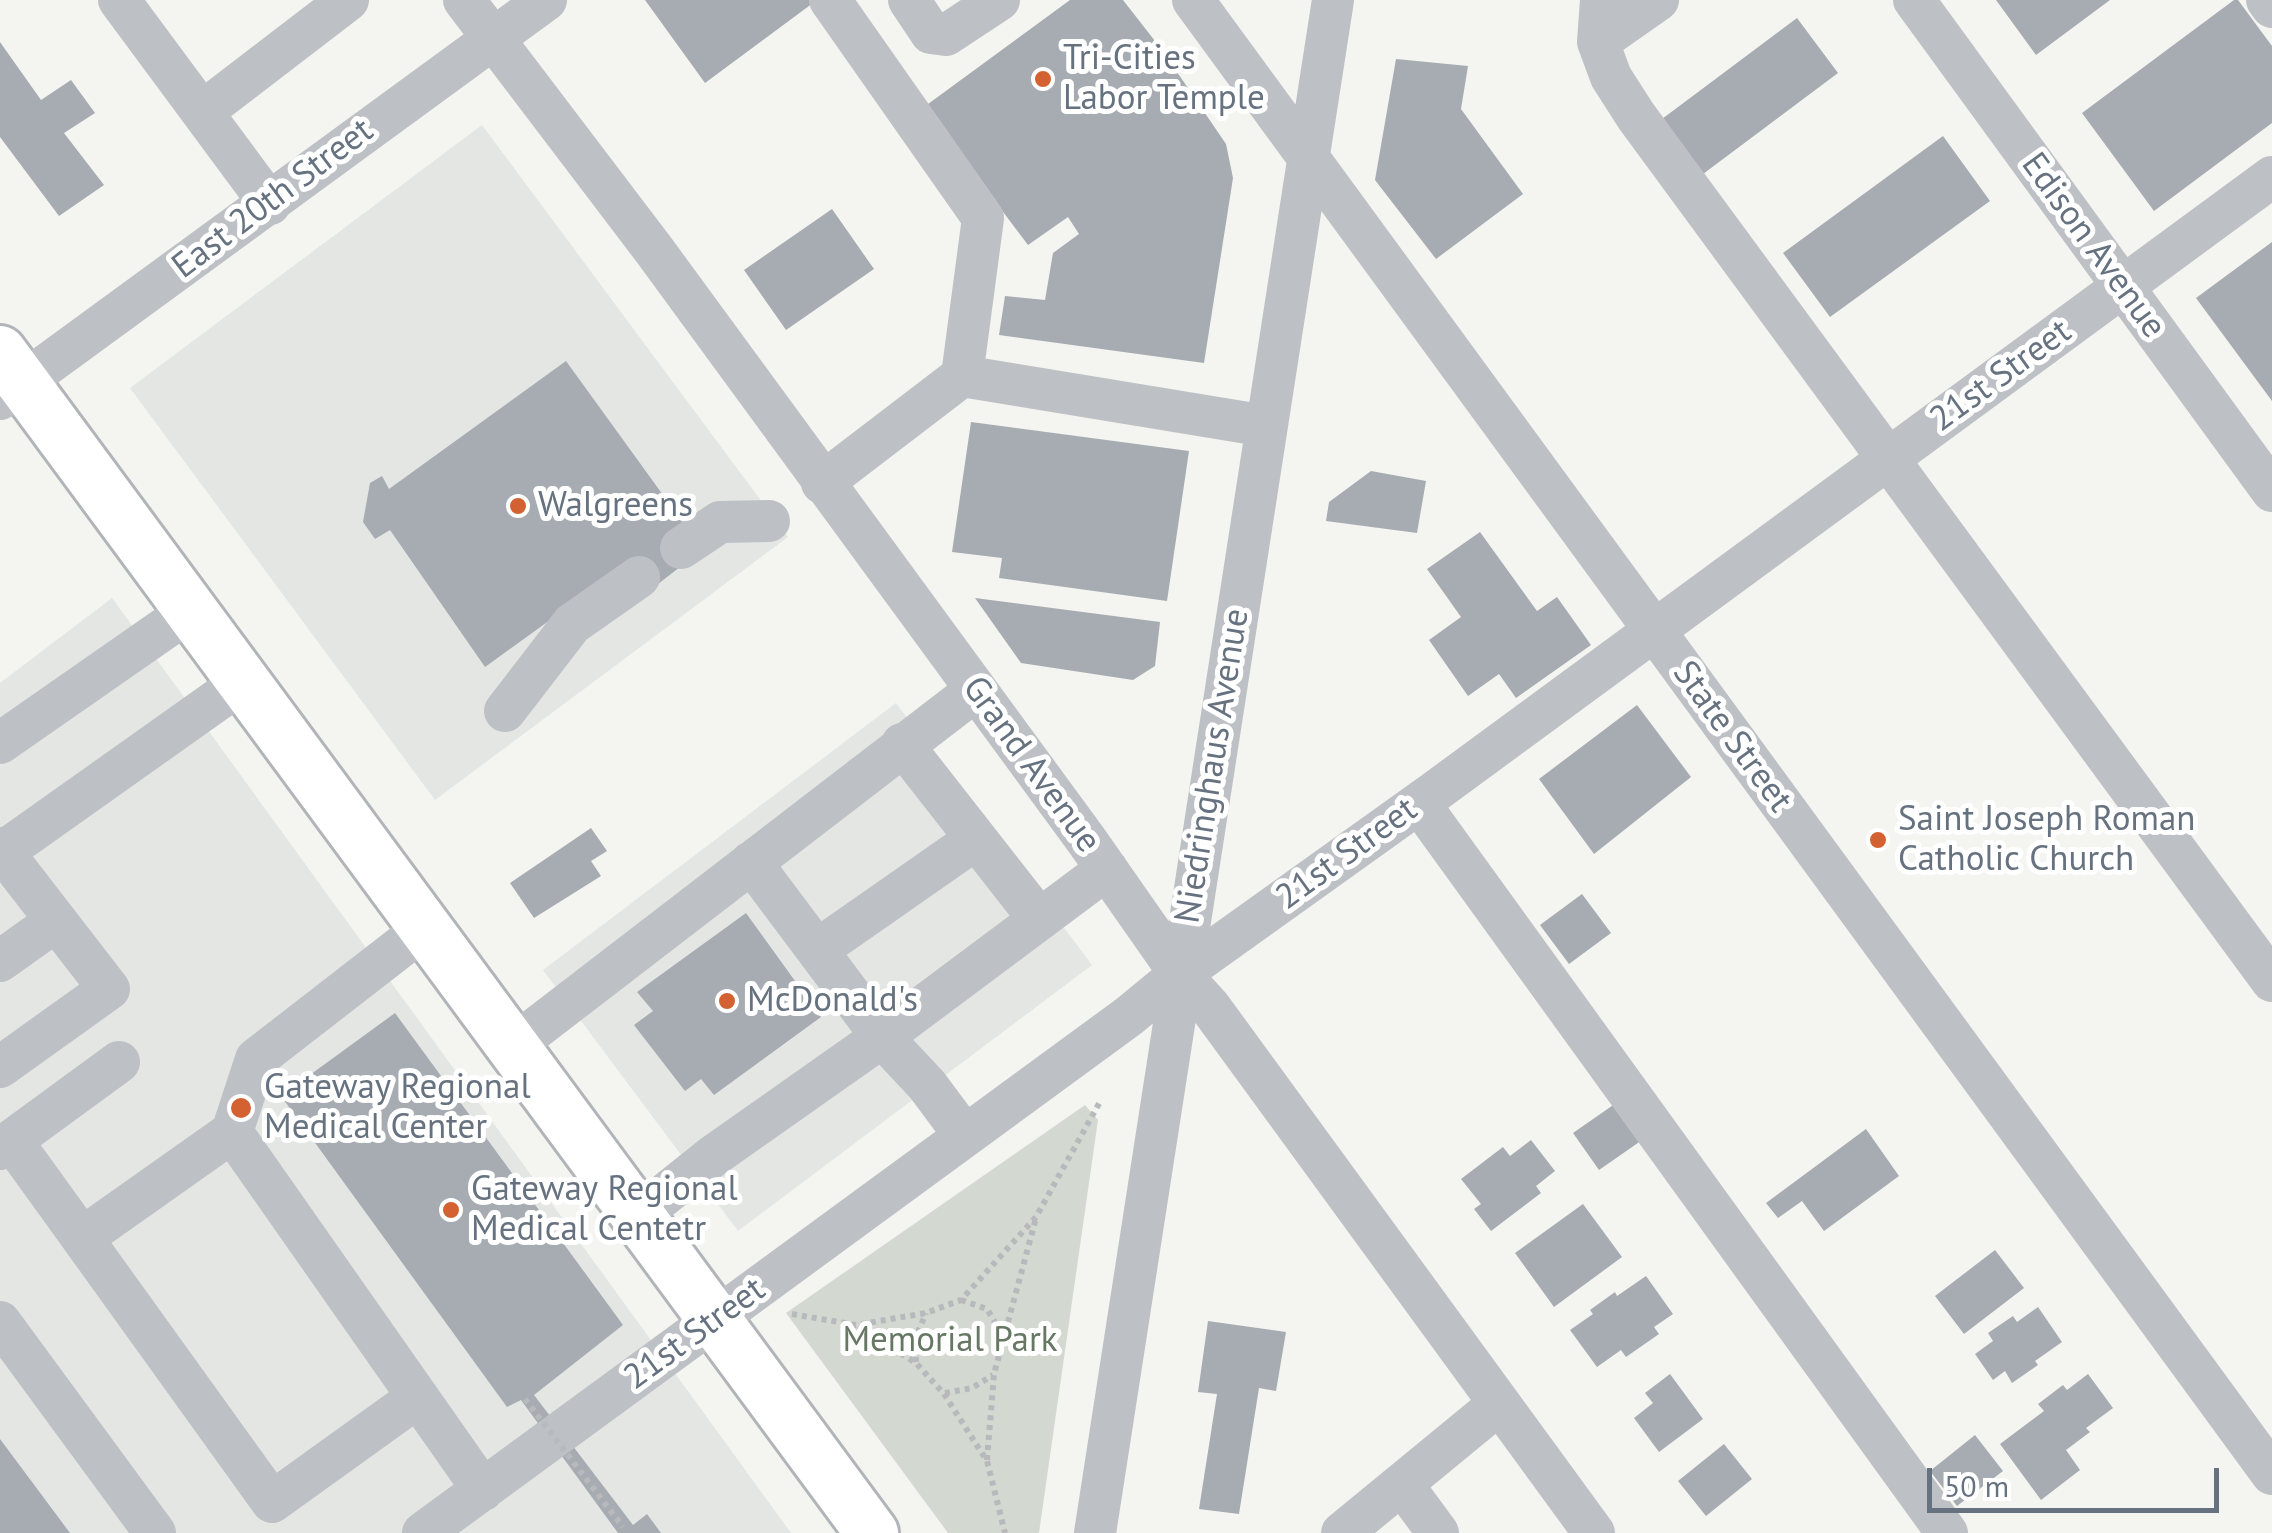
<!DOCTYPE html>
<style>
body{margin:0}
#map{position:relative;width:2272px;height:1533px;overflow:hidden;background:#f4f4f0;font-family:"PT Sans",sans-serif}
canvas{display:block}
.scale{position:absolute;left:1927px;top:1468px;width:292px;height:45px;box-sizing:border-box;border:5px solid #66727f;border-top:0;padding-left:12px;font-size:30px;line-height:35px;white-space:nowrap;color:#66727f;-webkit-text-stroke:8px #fff;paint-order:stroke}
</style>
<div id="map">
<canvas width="2272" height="1533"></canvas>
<div class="scale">50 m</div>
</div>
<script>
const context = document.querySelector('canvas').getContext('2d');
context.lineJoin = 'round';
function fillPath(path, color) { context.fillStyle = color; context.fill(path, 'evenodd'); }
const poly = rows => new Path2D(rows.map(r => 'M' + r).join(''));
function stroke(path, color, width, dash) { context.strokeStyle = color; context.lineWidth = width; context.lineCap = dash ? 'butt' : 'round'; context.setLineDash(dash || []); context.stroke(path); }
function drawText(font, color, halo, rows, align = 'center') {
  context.font = font + ' "PT Sans",sans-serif'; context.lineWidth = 10; context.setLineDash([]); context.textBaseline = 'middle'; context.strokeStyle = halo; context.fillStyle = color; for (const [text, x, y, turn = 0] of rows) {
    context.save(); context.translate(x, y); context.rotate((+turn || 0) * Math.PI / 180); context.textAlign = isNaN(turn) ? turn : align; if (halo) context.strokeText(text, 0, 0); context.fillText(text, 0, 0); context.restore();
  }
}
fillPath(poly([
 [482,125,788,537,435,800,130,388],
 [112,598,791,1533,0,1533,0,683],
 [896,703,1092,965,738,1231,543,970]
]), '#e4e6e4');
fillPath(poly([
 [1085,1105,1098,1120,1039,1533,948,1533,786,1313]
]), '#d3d9d0');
fillPath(poly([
 [645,0,810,0,813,3,705,83],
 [1070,0,1123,0,1162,50,1226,144,1233,178,1204,363,999,335,1005,296,1045,300,1053,253,1079,234,1068,217,1028,245,924,107],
 [1996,0,2110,0,2036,55],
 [2234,0,2238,0,2272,46,2272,123,2154,211,2082,113],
 [1797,18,1838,73,1699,177,1658,122],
 [0,42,41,100,71,80,95,113,64,133,104,185,59,216,0,137],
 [1396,59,1468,66,1461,109,1523,194,1436,259,1375,180],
 [1943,136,1990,201,1830,317,1783,253],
 [832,209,874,269,786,330,744,270],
 [2272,242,2272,401,2196,298],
 [566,361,684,524,689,560,649,591,629,563,485,667,390,530,375,539,363,522,370,483,382,476,389,489],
 [971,422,1189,451,1167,601,999,578,1002,558,952,552],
 [1371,471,1426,481,1417,533,1326,521,1329,502],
 [1480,532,1537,611,1557,597,1591,645,1516,698,1499,674,1468,696,1429,640,1461,617,1427,569],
 [975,598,1160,622,1155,666,1133,680,1021,663],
 [1637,705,1691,777,1594,854,1539,779],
 [591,828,607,851,591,861,601,876,534,918,510,883],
 [1582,894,1611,933,1569,964,1540,925],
 [746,913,821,1017,714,1095,701,1079,685,1091,634,1025,653,1011,637,992],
 [395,1013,623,1325,534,1395,633,1525,647,1514,661,1533,618,1533,521,1400,507,1407,281,1096],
 [1619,1101,1645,1138,1599,1170,1573,1133],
 [1866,1129,1899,1176,1824,1231,1802,1201,1778,1218,1766,1203],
 [1531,1140,1555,1171,1536,1186,1541,1193,1491,1231,1474,1209,1481,1204,1461,1179,1503,1147,1510,1156],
 [1583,1204,1622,1257,1554,1307,1515,1253],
 [1995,1250,2024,1288,1964,1334,1935,1296],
 [1646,1276,1673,1314,1654,1327,1659,1334,1626,1357,1621,1350,1597,1367,1570,1330,1593,1314,1590,1310,1615,1292,1617,1296],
 [2038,1307,2062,1342,2035,1361,2038,1365,2012,1383,2005,1371,1993,1380,1975,1354,1993,1341,1988,1333,2013,1316,2017,1322],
 [1208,1321,1286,1332,1276,1391,1259,1388,1239,1514,1199,1509,1217,1394,1198,1392],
 [1670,1374,1703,1419,1659,1452,1634,1418,1653,1403,1645,1393],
 [2088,1374,2113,1408,2086,1428,2090,1432,2066,1450,2080,1470,2041,1500,2000,1444,2044,1411,2038,1404,2063,1385,2067,1390],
 [1975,1435,2003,1471,1957,1506,1930,1471],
 [0,1439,70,1533,0,1533],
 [1724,1444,1752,1479,1706,1516,1678,1481]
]), '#a6acb2');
const major = poly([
 [0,352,872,1533]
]);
stroke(major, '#b1b4b8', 58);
stroke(poly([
 [961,1300,987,1309,1003,1336],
 [792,1314,856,1325,926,1313,961,1300,1036,1217,1101,1100],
 [858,1327,916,1363,944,1394,987,1461,1005,1533],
 [916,1362,915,1339,926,1313],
 [945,1393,972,1388,993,1375],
 [987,1460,994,1374,1036,1218]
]), '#b7b9bc', 6, [5, 5]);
stroke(poly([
 [119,0,270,204],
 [464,0,654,250,1087,841,1180,974,1210,1007,1594,1533],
 [909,0,931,33,946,35,999,0],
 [1193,0,2272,1474],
 [1601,0,1598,42,1611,77,1636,116,2272,981],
 [1914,0,2272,491],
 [2267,0,2272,7],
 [1598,42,1658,0],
 [202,112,348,0],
 [962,376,1266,426],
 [0,399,546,0],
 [822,483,962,376,983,218,830,0],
 [681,548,720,522,769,521],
 [505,711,572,624,639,577],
 [0,743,191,610],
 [902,744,1039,919],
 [1419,803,1947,1533],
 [0,848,109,989,0,1067],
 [0,854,244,681],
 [751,862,882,1037,927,1085,965,1136],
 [817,950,976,839],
 [0,961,56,921],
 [513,1046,976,690],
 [232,1132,256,1059,425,928],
 [12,1141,82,1238],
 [0,1149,119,1062],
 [638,1216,713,1156,882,1037,1107,869],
 [0,1322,155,1533],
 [418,1397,272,1502,82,1238,232,1132,483,1490],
 [1402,1484,1438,1533],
 [423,1533,1129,1016,1180,974,1433,793,2272,177],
 [1095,1533,1333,0],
 [1342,1533,1499,1404]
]), '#bdc0c4', 42);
stroke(major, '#fff', 52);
stroke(poly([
 [525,1399,623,1527]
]), '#b7b9bc', 6, [5, 5]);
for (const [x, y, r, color] of [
 [1043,79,10,"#d36132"],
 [518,506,10,"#d36132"],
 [1878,840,10,"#d36132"],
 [727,1001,10,"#d36132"],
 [241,1108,12,"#d36132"],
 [451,1210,10,"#d36132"]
]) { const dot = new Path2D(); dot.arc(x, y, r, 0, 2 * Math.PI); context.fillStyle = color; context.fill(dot); stroke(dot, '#fff', 4); }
drawText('35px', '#66727f', '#fff', [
 ["Tri-Cities",1063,59],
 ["Labor Temple",1063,99],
 ["Walgreens",538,506],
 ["Saint Joseph Roman",1898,820],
 ["Catholic Church",1898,860],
 ["McDonald's",747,1001],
 ["Gateway Regional",264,1088],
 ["Medical Center",264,1128],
 ["Gateway Regional",471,1190],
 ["Medical Centetr",471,1230]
], 'left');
drawText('35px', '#66727f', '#fff', [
 ["East 20th Street",273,199,-37],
 ["Edison Avenue",2093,246,54],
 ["21st Street",2001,376,-36],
 ["State Street",1732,737,54],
 ["Grand Avenue",1031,765,54],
 ["Niedringhaus Avenue",1213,766,-81],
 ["21st Street",1347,854,-36],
 ["21st Street",695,1334,-36]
]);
drawText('35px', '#667764', '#fff', [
 ["Memorial Park",950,1341]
]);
</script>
